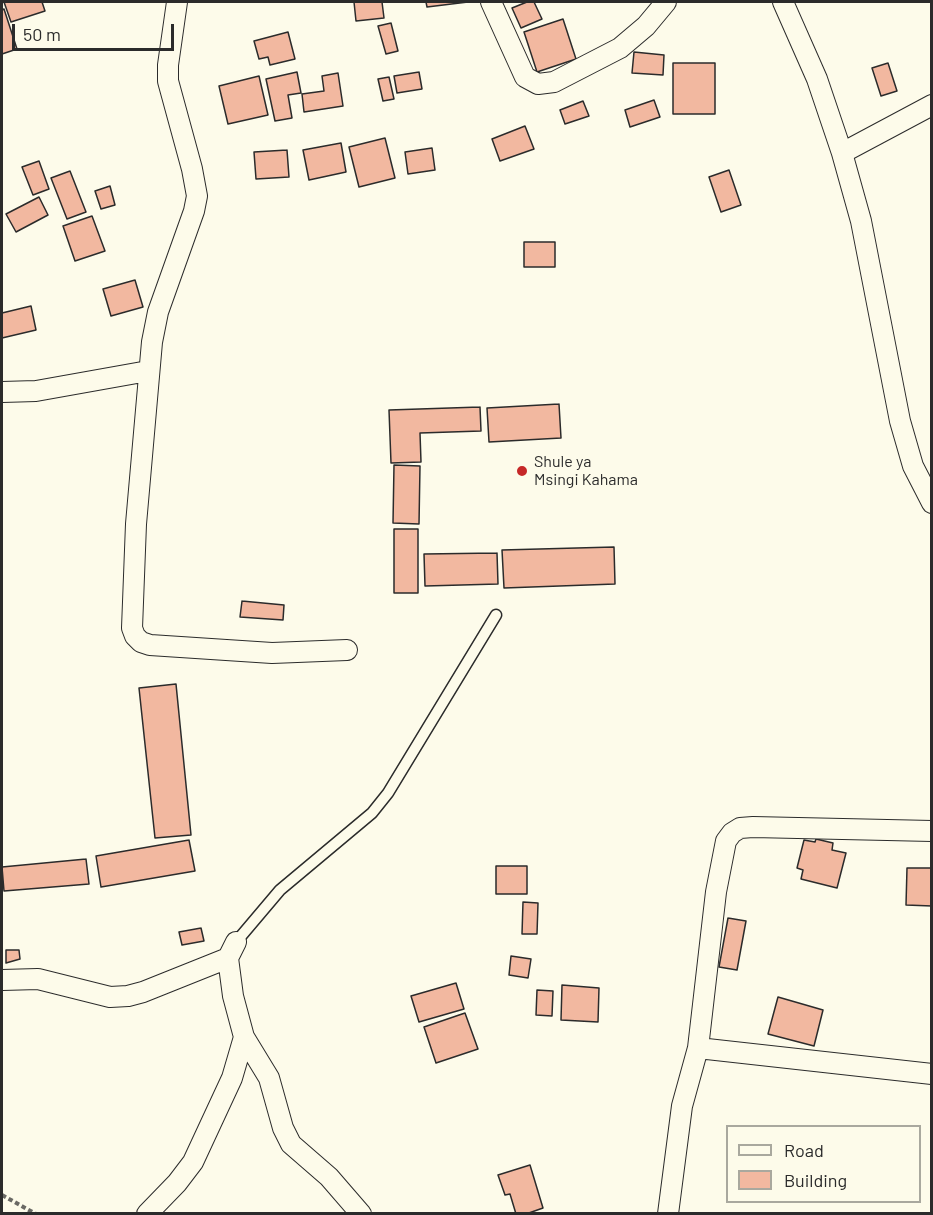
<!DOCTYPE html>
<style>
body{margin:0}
#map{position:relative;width:933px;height:1215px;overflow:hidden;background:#fdfbea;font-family:Barlow,sans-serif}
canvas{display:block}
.frame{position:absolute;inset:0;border:3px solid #2b2b2b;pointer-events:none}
.legend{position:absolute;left:726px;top:1125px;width:195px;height:78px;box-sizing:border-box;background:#fdfbea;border:2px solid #a9a89e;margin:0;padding:8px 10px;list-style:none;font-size:18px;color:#2b2b2b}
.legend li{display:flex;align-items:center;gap:12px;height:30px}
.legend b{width:30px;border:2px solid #a9a89e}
.scale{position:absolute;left:12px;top:24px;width:162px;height:27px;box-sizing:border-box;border:3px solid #2b2b2b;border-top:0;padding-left:8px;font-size:18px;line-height:21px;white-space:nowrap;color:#2b2b2b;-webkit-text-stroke:4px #fdfbea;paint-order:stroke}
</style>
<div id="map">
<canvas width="933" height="1215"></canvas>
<div class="frame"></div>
<ul class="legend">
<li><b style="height:8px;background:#fdfbea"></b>Road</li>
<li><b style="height:16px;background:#f2b8a0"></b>Building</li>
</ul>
<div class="scale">50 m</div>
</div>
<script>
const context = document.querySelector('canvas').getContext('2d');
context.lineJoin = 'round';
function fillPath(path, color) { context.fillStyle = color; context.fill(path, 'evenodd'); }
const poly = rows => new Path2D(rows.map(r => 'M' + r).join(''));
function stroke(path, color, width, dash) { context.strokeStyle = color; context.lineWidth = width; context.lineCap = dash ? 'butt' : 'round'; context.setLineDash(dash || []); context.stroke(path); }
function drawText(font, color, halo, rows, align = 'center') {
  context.font = font + ' Barlow,sans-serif'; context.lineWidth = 4.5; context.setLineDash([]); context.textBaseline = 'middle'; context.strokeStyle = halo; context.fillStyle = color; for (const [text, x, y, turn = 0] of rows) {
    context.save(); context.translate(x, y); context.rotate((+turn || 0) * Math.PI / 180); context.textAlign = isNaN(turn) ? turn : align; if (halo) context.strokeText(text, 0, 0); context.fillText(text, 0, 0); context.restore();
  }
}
const building = poly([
 [4,2,42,2,45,11,11,22,4,2],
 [354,2,382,2,384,18,356,21,354,2],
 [426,2,468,2,427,7,426,2],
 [527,2,534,2,542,19,521,28,512,8,527,2],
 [4,9,17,49,2,54,2,10,4,9],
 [563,19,576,59,537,72,524,32,563,19],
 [391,23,398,51,386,54,378,26,391,23],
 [288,32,295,59,270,65,268,57,259,59,254,41,288,32],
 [634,52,664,55,663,75,632,73,634,52],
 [673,63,715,63,715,114,673,114,673,63],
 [888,63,897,91,881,96,872,68,888,63],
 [297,72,301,93,288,95,292,118,275,121,266,79,297,72],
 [419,72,422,89,397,93,394,76,419,72],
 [338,73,343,106,304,112,302,94,324,91,322,76,338,73],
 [259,76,268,115,228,124,219,86,259,76],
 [389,77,394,99,383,101,378,79,389,77],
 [654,100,660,117,630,127,625,110,654,100],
 [583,101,589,116,565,124,560,110,583,101],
 [525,126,534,149,500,161,492,139,525,126],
 [385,138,395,178,359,187,349,147,385,138],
 [341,143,346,172,309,180,303,150,341,143],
 [432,148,435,170,408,174,405,152,432,148],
 [287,150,289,177,256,179,254,152,287,150],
 [39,161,49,189,33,195,22,167,39,161],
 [729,170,741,205,721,212,709,177,729,170],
 [70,171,86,212,67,219,51,178,70,171],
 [110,186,115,205,101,209,95,191,110,186],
 [39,197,48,215,16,232,6,214,39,197],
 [92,216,105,251,75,261,63,226,92,216],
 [524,242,555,242,555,267,524,267,524,242],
 [135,280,143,307,111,316,103,289,135,280],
 [31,306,36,330,2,338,2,313,31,306],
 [559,404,561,438,489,442,487,408,559,404],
 [480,407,481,431,420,433,421,462,391,463,389,410,480,407],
 [394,465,420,466,419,524,393,523,394,465],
 [394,529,418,529,418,593,394,593,394,529],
 [614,547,615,584,504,588,502,550,614,547],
 [497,553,498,584,425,586,424,554,497,553],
 [242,601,284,605,283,620,240,617,242,601],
 [176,684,191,835,155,838,139,688,176,684],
 [816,839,833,843,832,850,846,853,837,888,801,879,803,870,797,868,804,840,815,842,816,839],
 [189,840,195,871,101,887,96,856,189,840],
 [86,859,89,884,4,891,2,867,86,859],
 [496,866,527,866,527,894,496,894,496,866],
 [907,868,932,868,932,906,906,905,907,868],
 [523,902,538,903,537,934,522,934,523,902],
 [728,918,746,921,737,970,719,967,728,918],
 [201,928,204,941,182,945,179,932,201,928],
 [6,950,19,950,20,959,6,963,6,950],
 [511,956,531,959,528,978,509,975,511,956],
 [456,983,464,1009,419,1022,411,996,456,983],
 [562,985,599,988,598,1022,561,1020,562,985],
 [537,990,553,991,552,1016,536,1015,537,990],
 [778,997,823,1010,814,1046,768,1034,778,997],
 [465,1013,478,1049,436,1063,424,1027,465,1013],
 [530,1165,543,1208,526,1214,516,1214,510,1194,505,1195,498,1175,530,1165]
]);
fillPath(building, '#f2b8a0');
stroke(building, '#2b2b2b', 1.5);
const service = poly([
 [236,942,280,890,372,813,388,793,496,615]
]);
const minor = poly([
 [177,2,168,65,168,81,192,169,197,196,194,211,158,312,152,342,136,524,132,628,135,636,141,642,150,645,272,653,347,650],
 [491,2,525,77,538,84,554,82,620,48,646,26,666,2],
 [783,2,817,79,842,153,861,221,900,421,913,466,932,503],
 [842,153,932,105],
 [2,392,36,391,148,371],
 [2,980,38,979,110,997,128,996,143,992,228,958],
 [244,1037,269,1078,283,1128,291,1144,329,1177,361,1214],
 [698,1048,932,1074],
 [147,1214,177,1183,193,1162,232,1078,244,1037,233,996,228,958,236,942],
 [668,1214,682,1106,698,1048,716,892,726,841,732,833,740,828,753,827,932,831]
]);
stroke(service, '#2b2b2b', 13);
stroke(minor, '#2b2b2b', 22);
stroke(poly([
 [2,1195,36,1214]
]), '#6a6964', 4, [4.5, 3]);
stroke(service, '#fdfbea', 10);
stroke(minor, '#fdfbea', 20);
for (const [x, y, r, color] of [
 [522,471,6,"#c62828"]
]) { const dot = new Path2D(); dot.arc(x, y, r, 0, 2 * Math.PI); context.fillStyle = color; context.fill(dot); stroke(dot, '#fdfbea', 2); }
drawText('16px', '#2b2b2b', '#fdfbea', [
 ["Shule ya",534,462],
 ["Msingi Kahama",534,480]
], 'left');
</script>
